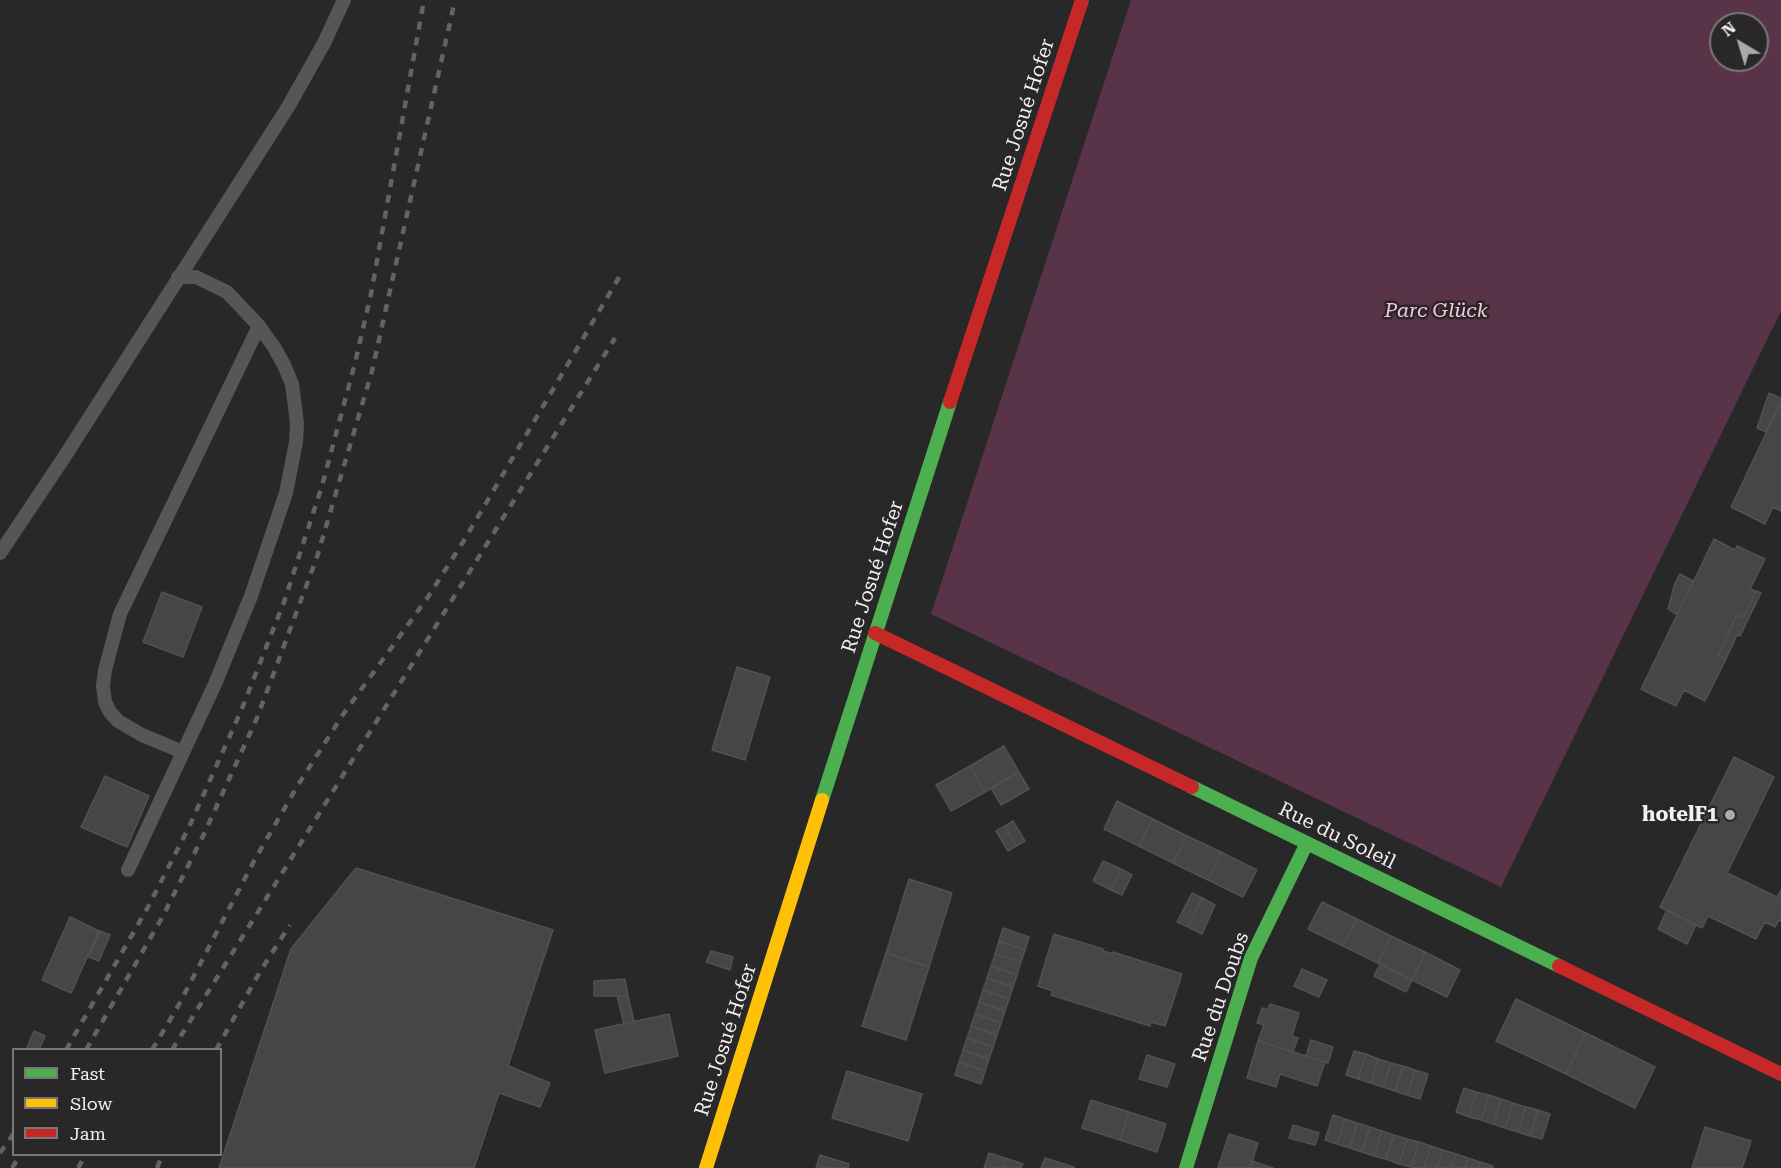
<!DOCTYPE html>
<meta charset="utf-8">
<style>
body{margin:0}
#map{position:relative;width:1781px;height:1168px;overflow:hidden;background:#292829;font-family:"Roboto Serif",serif}
canvas{display:block}
.legend{position:absolute;left:12px;top:1048px;width:210px;height:108px;box-sizing:border-box;background:#2a2729;border:2px solid #7a7779;margin:0;padding:8px 10px;list-style:none;font-size:18px;color:#f1eff0}
.legend li{display:flex;align-items:center;gap:12px;height:30px}
.legend b{width:30px;border:2px solid #7a7779}
.north{position:absolute;left:1709px;top:12px;width:60px;height:60px;box-sizing:border-box;background:#2a2729;border:2px solid #7a7779;border-radius:50%;rotate:322deg;font-size:16px;font-weight:700;line-height:24px;text-align:center;color:#f1eff0}
.north::after{content:'';display:block;margin:auto;width:21px;height:27px;background:#aba9aa;clip-path:polygon(50% 0,100% 100%,50% 72%,0 100%)}
</style>
<div id="map">
<canvas width="1781" height="1168"></canvas>
<ul class="legend">
<li><b style="height:8px;background:#4caf50"></b>Fast</li>
<li><b style="height:8px;background:#ffc107"></b>Slow</li>
<li><b style="height:8px;background:#c62828"></b>Jam</li>
</ul>
<div class="north">N</div>
</div>
<script>
const context = document.querySelector('canvas').getContext('2d');
context.lineJoin = 'round';
function fillPath(path, color) { context.fillStyle = color; context.fill(path, 'evenodd'); }
const poly = rows => new Path2D(rows.map(r => 'M' + r).join(''));
function stroke(path, color, width, dash) { context.strokeStyle = color; context.lineWidth = width; context.lineCap = dash ? 'butt' : 'round'; context.setLineDash(dash || []); context.stroke(path); }
function drawText(font, color, halo, rows, align = 'center') {
  context.font = font + ' "Roboto Serif",serif'; context.lineWidth = 5; context.setLineDash([]); context.textBaseline = 'middle'; context.strokeStyle = halo; context.fillStyle = color; for (const [text, x, y, turn = 0] of rows) {
    context.save(); context.translate(x, y); context.rotate((+turn || 0) * Math.PI / 180); context.textAlign = isNaN(turn) ? turn : align; if (halo) context.strokeText(text, 0, 0); context.fillText(text, 0, 0); context.restore();
  }
}
fillPath(poly([
 [1131,0,1781,0,1781,311,1501,887,931,614],
 [1721,24,1757,24,1757,60,1721,60]
]), '#593347');
const building = poly([
 [1769,393,1781,398,1781,402,1766,432,1757,428,1769,393],
 [1781,402,1781,511,1773,507,1765,524,1731,507,1781,402],
 [1714,539,1735,550,1737,546,1765,559,1750,589,1756,591,1743,618,1737,615,1718,655,1726,659,1705,701,1684,690,1676,706,1641,689,1714,539],
 [1680,574,1693,581,1677,615,1668,609,1675,583,1680,574],
 [1756,591,1761,593,1740,636,1737,635,1726,659,1718,655,1737,615,1743,618,1756,591],
 [162,592,202,607,183,657,143,642,162,592],
 [737,667,770,677,745,760,712,750,737,667],
 [1004,746,1019,772,985,792,970,766,1004,746],
 [1734,757,1774,777,1727,873,1777,897,1781,890,1781,921,1779,920,1775,927,1765,922,1756,939,1708,916,1702,928,1660,907,1734,757],
 [970,766,985,792,951,811,936,785,970,766],
 [1019,772,1029,789,1001,805,991,788,1019,772],
 [105,776,149,796,127,847,81,827,105,776],
 [1117,801,1153,819,1139,846,1104,829,1117,801],
 [1153,819,1187,836,1173,863,1139,846,1153,819],
 [1013,821,1025,841,1016,846,1005,826,1013,821],
 [1005,826,1016,846,1008,851,996,831,1005,826],
 [1187,836,1221,852,1208,880,1173,863,1187,836],
 [1221,852,1257,870,1243,897,1208,880,1221,852],
 [1103,861,1121,869,1111,890,1093,881,1103,861],
 [356,868,553,930,508,1066,550,1083,540,1107,499,1093,474,1168,219,1168,291,949,356,868],
 [1121,869,1132,875,1122,895,1111,890,1121,869],
 [909,879,952,893,929,967,886,953,909,879],
 [1192,893,1202,898,1188,927,1177,922,1192,893],
 [1202,898,1215,905,1202,934,1188,927,1202,898],
 [1322,902,1357,919,1343,946,1308,929,1322,902],
 [1667,910,1696,925,1687,944,1658,929,1667,910],
 [70,917,99,931,71,993,42,980,70,917],
 [1357,919,1391,936,1378,963,1343,946,1357,919],
 [1003,928,1029,937,1025,950,999,941,1003,928],
 [100,931,110,935,99,961,89,957,100,931],
 [1054,934,1103,949,1103,951,1113,954,1113,952,1182,974,1165,1026,1151,1022,1150,1026,1051,995,1053,991,1038,986,1054,934],
 [1391,936,1425,952,1412,980,1378,963,1391,936],
 [999,941,1025,950,1021,962,995,954,999,941],
 [711,951,733,957,730,970,706,962,711,951],
 [1425,952,1460,970,1447,997,1412,980,1425,952],
 [886,953,929,967,906,1040,862,1026,886,953],
 [995,954,1021,962,1017,975,991,966,995,954],
 [1380,964,1412,980,1406,992,1374,976,1380,964],
 [991,966,1017,975,1013,987,987,978,991,966],
 [1302,969,1327,980,1319,997,1294,986,1302,969],
 [987,978,1013,987,1009,999,983,990,987,978],
 [625,979,628,996,594,996,594,981,625,979],
 [983,990,1009,999,1005,1011,979,1002,983,990],
 [617,996,628,996,634,1021,624,1024,617,996],
 [1516,999,1586,1033,1566,1074,1496,1041,1516,999],
 [979,1002,1005,1011,1001,1023,975,1014,979,1002],
 [1270,1004,1299,1013,1292,1036,1298,1038,1293,1052,1258,1041,1264,1025,1257,1023,1262,1008,1268,1010,1270,1004],
 [669,1014,678,1056,605,1073,595,1030,669,1014],
 [975,1014,1001,1023,997,1035,971,1026,975,1014],
 [971,1026,997,1035,993,1047,967,1038,971,1026],
 [34,1031,45,1036,39,1050,26,1050,34,1031],
 [1586,1033,1655,1067,1635,1108,1566,1074,1586,1033],
 [967,1038,993,1047,989,1059,963,1050,967,1038],
 [1311,1040,1333,1047,1328,1063,1306,1056,1311,1040],
 [1258,1041,1325,1062,1317,1086,1280,1074,1276,1087,1247,1078,1258,1041],
 [963,1050,989,1059,985,1071,959,1062,963,1050],
 [1354,1051,1366,1054,1358,1079,1346,1075,1354,1051],
 [1366,1054,1378,1059,1371,1083,1358,1079,1366,1054],
 [1147,1055,1175,1064,1167,1087,1139,1079,1147,1055],
 [1378,1059,1391,1063,1383,1087,1371,1083,1378,1059],
 [959,1062,985,1071,981,1084,955,1075,959,1062],
 [1391,1063,1403,1066,1395,1091,1383,1087,1391,1063],
 [1403,1066,1415,1070,1407,1095,1395,1091,1403,1066],
 [1415,1070,1428,1074,1420,1099,1407,1095,1415,1070],
 [847,1071,922,1094,908,1141,832,1118,847,1071],
 [1464,1088,1476,1092,1469,1117,1456,1112,1464,1088],
 [1476,1092,1489,1095,1481,1120,1469,1117,1476,1092],
 [1489,1095,1501,1099,1493,1124,1481,1120,1489,1095],
 [1501,1099,1513,1103,1505,1128,1493,1124,1501,1099],
 [1091,1100,1129,1112,1120,1140,1082,1128,1091,1100],
 [1513,1103,1526,1107,1518,1132,1505,1128,1513,1103],
 [1526,1107,1538,1110,1530,1136,1518,1132,1526,1107],
 [1538,1110,1550,1114,1542,1139,1530,1136,1538,1110],
 [1129,1112,1166,1124,1157,1152,1120,1140,1129,1112],
 [1333,1115,1345,1119,1337,1144,1325,1140,1333,1115],
 [1345,1119,1357,1123,1350,1148,1337,1144,1345,1119],
 [1357,1123,1370,1127,1362,1152,1350,1148,1357,1123],
 [1293,1125,1319,1133,1315,1145,1289,1138,1293,1125],
 [1370,1127,1382,1131,1374,1156,1362,1152,1370,1127],
 [1705,1127,1751,1141,1742,1168,1692,1168,1705,1127],
 [1382,1131,1394,1135,1386,1159,1374,1156,1382,1131],
 [1229,1134,1258,1143,1250,1168,1218,1168,1229,1134],
 [1394,1135,1407,1139,1399,1164,1386,1159,1394,1135],
 [1407,1139,1419,1142,1411,1167,1399,1164,1407,1139],
 [1419,1142,1431,1146,1424,1168,1411,1167,1419,1142],
 [1431,1146,1443,1150,1437,1168,1424,1168,1431,1146],
 [1443,1150,1456,1154,1451,1168,1437,1168,1443,1150],
 [989,1153,1005,1158,1002,1168,984,1168,989,1153],
 [1456,1154,1468,1158,1465,1168,1451,1168,1456,1154],
 [820,1155,849,1164,848,1168,816,1168,820,1155],
 [1005,1158,1023,1164,1021,1168,1002,1168,1005,1158],
 [1045,1158,1074,1167,1074,1168,1041,1168,1045,1158],
 [1468,1158,1480,1162,1478,1168,1465,1168,1468,1158],
 [1252,1161,1273,1168,1250,1168,1252,1161],
 [1480,1162,1493,1166,1492,1168,1478,1168,1480,1162]
]);
fillPath(building, '#474646');
stroke(building, '#525151', 1.5);
stroke(poly([
 [0,553,63,459,288,107,324,43,344,0],
 [183,752,142,735,118,721,110,712,105,702,103,686,105,670,120,614,259,326],
 [128,870,215,684,251,596,286,493,296,442,297,423,292,384,284,365,274,347,259,326,227,292,196,277,178,277]
]), '#575656', 14);
stroke(poly([
 [1192,787,1559,966],
 [822,800,950,402],
 [1186,1168,1251,958,1307,843]
]), '#4caf50', 14);
stroke(poly([
 [706,1168,822,800]
]), '#ffc107', 14);
stroke(poly([
 [950,402,1082,0],
 [875,633,1192,787],
 [1559,966,1781,1074]
]), '#c62828', 14);
stroke(poly([
 [66,1050,148,907,189,827,241,711,284,602,322,486,355,363,371,294,424,0],
 [86,1050,163,916,203,836,257,718,317,557,372,371,455,0],
 [152,1050,177,1008,254,861,298,785,342,716,428,597,463,542,621,274],
 [172,1050,615,338],
 [216,1050,261,970,290,925],
 [0,1153,14,1133],
 [12,1168,21,1154],
 [78,1168,86,1154],
 [157,1168,163,1154]
]), '#646364', 4.5, [8, 8]);
for (const [x, y, r, color] of [
 [1730,815,6,"#aba9aa"]
]) { const dot = new Path2D(); dot.arc(x, y, r, 0, 2 * Math.PI); context.fillStyle = color; context.fill(dot); stroke(dot, '#2a2729', 2); }
drawText('20px', '#f1eff0', '#2a2729', [
 ["Rue Josué Hofer",1024,115,-72],
 ["Rue Josué Hofer",873,577,-72],
 ["Rue du Soleil",1337,836,26],
 ["Rue du Doubs",1221,997,-71],
 ["Rue Josué Hofer",726,1040,-72]
]);
drawText('italic 20px', '#f8c7df', '#2a2729', [
 ["Parc Glück",1436,311]
]);
drawText('bold 20px', '#f1eff0', '#2a2729', [
 ["hotelF1",1718,815]
], 'right');
</script>
